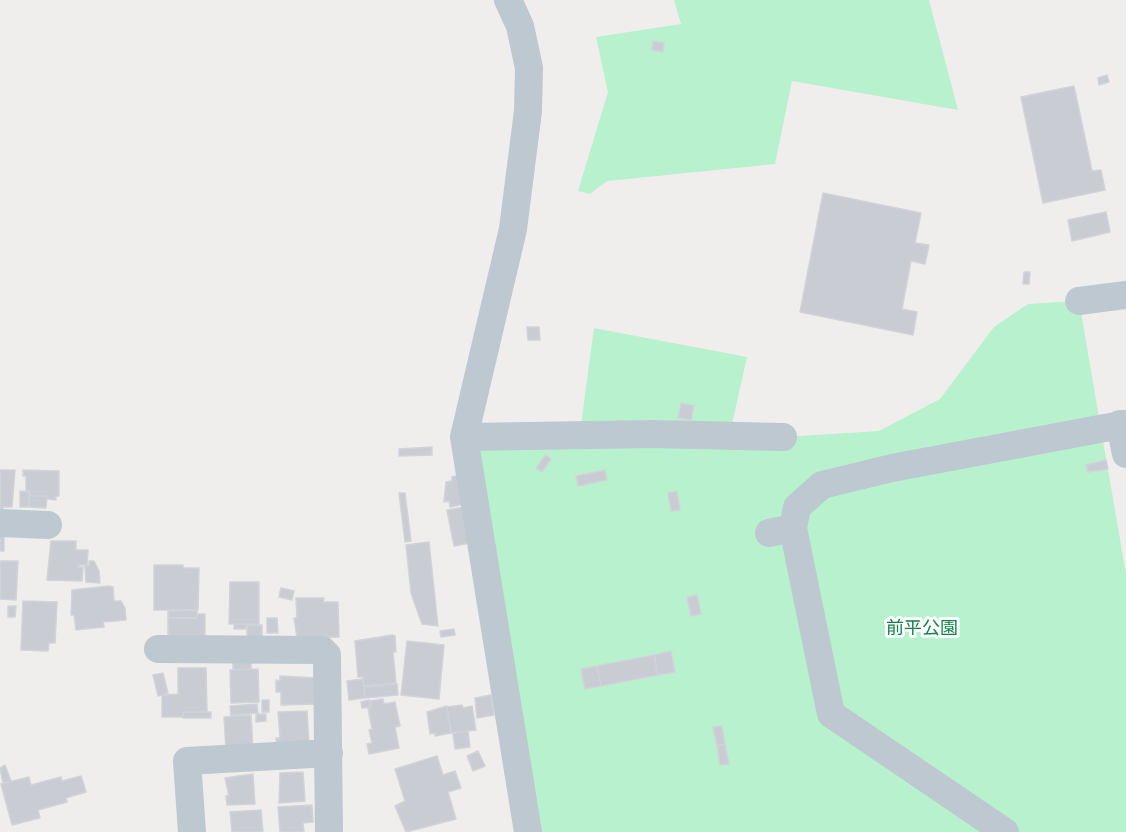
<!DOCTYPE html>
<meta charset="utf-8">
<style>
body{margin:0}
canvas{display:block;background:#f0eded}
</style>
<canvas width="1126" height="832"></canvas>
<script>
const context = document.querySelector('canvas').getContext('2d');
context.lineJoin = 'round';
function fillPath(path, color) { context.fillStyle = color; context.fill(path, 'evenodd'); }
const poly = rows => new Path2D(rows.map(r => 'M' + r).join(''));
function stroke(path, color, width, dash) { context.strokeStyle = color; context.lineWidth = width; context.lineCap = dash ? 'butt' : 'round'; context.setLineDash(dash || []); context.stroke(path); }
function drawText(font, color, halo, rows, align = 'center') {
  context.font = font + ' Inter,"Noto Sans JP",sans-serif'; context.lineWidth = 6; context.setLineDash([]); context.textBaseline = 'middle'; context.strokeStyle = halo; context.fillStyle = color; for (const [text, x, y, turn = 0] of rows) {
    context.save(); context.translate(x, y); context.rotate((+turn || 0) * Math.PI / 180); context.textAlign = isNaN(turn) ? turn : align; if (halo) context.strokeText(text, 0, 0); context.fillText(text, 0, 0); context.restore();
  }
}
fillPath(poly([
 [674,0,929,0,958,110,792,81,775,164,607,181,590,194,578,191,608,92,596,37,681,24],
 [1079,301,1126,574,1126,832,536,832,464,437,783,437,879,431,940,399,994,327,1028,304],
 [594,328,747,357,730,433,581,425]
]), '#b8f1cd');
const building = poly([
 [653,41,664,43,663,52,652,50,653,41],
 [1107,75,1109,82,1099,85,1098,78,1107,75],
 [1074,86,1092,171,1101,170,1105,190,1043,203,1021,97,1074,86],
 [823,193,921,213,915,243,929,245,925,264,911,261,902,309,917,312,913,335,800,312,823,193],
 [1106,212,1110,232,1072,241,1068,220,1106,212],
 [1024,272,1030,272,1029,284,1023,284,1024,272],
 [527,327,539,327,540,340,528,340,527,327],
 [681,403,694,406,691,420,678,418,681,403],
 [432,447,432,455,399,456,399,449,432,447],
 [546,455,551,459,542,472,536,468,546,455],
 [1106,460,1108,469,1088,472,1086,465,1106,460],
 [0,470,15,470,12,507,3,507,3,510,0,510,0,470],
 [23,470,59,471,59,496,56,496,56,500,47,499,47,496,30,496,30,491,26,491,26,476,23,476,23,470],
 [605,470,607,480,578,486,576,476,605,470],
 [459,475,464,504,450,507,449,501,444,502,446,482,452,481,452,477,459,475],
 [20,491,29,492,29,507,20,507,20,491],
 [677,491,680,510,671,511,668,493,677,491],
 [399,493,405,493,411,541,405,542,399,493],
 [29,496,47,496,46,508,29,507,29,496],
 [464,507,470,543,454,546,447,510,464,507],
 [0,537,4,537,4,551,0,551,0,537],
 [51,541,76,541,76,550,88,550,87,565,79,565,78,567,83,567,82,581,47,580,51,541],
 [429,542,438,626,422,624,411,593,406,545,429,542],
 [0,561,18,561,16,600,0,599,0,561],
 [89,561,94,561,99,571,100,583,86,582,85,566,89,566,89,561],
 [154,565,183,565,183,568,199,568,198,610,154,610,154,565],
 [230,582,259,582,259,624,229,624,230,582],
 [109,586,113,587,114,601,121,601,125,608,126,620,103,622,104,627,76,630,74,615,71,615,72,590,109,586],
 [281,588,294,591,292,600,279,597,281,588],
 [697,595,701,614,691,616,687,597,697,595],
 [296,598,324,598,323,602,338,602,339,637,297,638,294,618,297,618,296,598],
 [23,601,57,602,55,643,49,643,48,651,21,650,23,601],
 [8,606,16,606,15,617,8,617,8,606],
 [197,610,197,618,168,618,168,611,197,610],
 [197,614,205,614,205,637,168,637,168,618,197,618,197,614],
 [267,618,277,618,278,633,267,633,267,618],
 [234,624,246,624,246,629,234,629,234,624],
 [247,625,262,625,262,639,247,640,247,625],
 [454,629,455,635,441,637,440,631,454,629],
 [392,635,395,636,396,652,393,652,396,683,364,686,363,677,358,677,355,641,392,635],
 [407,641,444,645,439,699,401,695,407,641],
 [671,651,675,672,658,675,654,655,671,651],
 [654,655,658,675,601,686,597,666,654,655],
 [251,659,251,669,233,670,233,660,251,659],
 [597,666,601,686,585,689,581,669,597,666],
 [178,668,206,668,207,712,183,712,183,717,162,717,162,695,178,694,178,668],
 [258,669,259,702,231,703,230,670,258,669],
 [163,673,168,693,158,696,153,675,163,673],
 [280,676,316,678,316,704,281,705,281,692,276,692,276,680,280,681,280,676],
 [363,679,365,698,349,700,347,681,363,679],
 [397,684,398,695,365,698,364,687,397,684],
 [491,695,494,715,477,718,475,698,491,695],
 [383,699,384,704,395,702,400,726,395,727,399,748,369,754,367,744,372,743,369,730,372,729,368,708,371,707,370,701,383,699],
 [262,700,269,700,269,712,262,712,262,700],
 [369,700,371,707,362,708,361,702,369,700],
 [257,704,258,713,231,715,230,706,257,704],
 [462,705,463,708,472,706,476,730,451,733,447,707,462,705],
 [447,706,451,733,435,736,435,733,430,734,427,712,447,706],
 [307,711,309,745,277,747,276,738,280,738,278,712,307,711],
 [183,712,211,712,211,718,183,718,183,712],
 [256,714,266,714,266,721,256,722,256,714],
 [251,715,253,748,226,750,224,717,251,715],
 [722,726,725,744,717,746,713,727,722,726],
 [468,731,470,747,455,749,453,733,468,731],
 [725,744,729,764,720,765,717,746,725,744],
 [478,751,485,766,473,771,467,756,478,751],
 [437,756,443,775,455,771,461,788,448,792,456,819,406,832,395,806,405,801,395,769,437,756],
 [5,765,11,781,3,783,0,768,5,765],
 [303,772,305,801,279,803,280,773,303,772],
 [253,774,255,804,227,805,226,796,229,796,225,778,253,774],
 [81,776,86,792,66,798,67,802,38,810,40,818,12,825,1,784,29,777,31,785,61,777,62,781,81,776],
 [312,805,313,822,303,823,304,832,280,832,278,807,312,805],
 [261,810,263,832,232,832,230,812,261,810]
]);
fillPath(building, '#c9ccd2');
stroke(building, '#d1d3d9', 1.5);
stroke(poly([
 [508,0,520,26,529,68,528,111,513,229,464,437,528,832],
 [1079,301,1126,295],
 [1120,424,1126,454],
 [464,437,653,434,783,437],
 [0,523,48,525],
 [793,528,797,507,822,485,892,468,1126,424],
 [769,533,793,528,831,714,1005,832],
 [158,649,322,650,327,655,329,832],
 [192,832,187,761,329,753]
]), '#bdc8d1', 28);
drawText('18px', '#118148', '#fff', [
 ["前平公園",922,629]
]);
</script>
